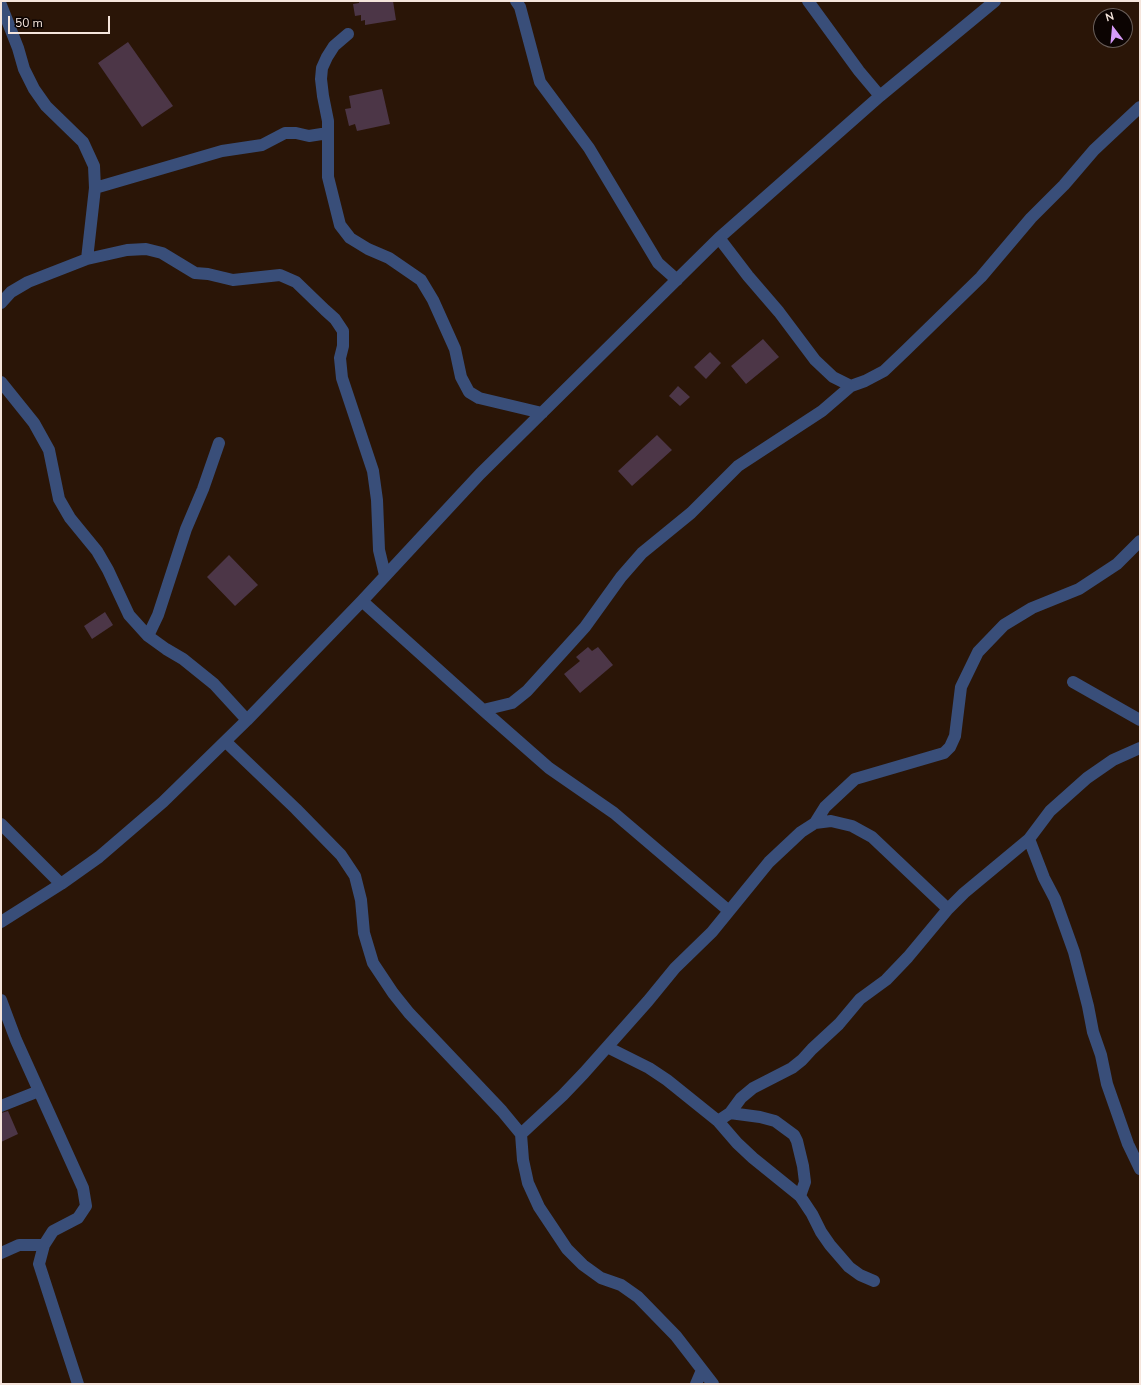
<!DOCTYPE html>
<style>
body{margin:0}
#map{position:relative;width:1141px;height:1385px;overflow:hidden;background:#2a1507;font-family:"Nunito Sans",sans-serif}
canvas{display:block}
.frame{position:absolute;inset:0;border:2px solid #f5e5dc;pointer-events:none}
.north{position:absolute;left:1093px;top:8px;width:40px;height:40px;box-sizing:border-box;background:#0c0402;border:1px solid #695e59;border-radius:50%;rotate:344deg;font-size:11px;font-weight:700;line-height:16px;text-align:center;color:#f5e5dc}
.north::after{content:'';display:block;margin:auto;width:14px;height:18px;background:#d79bf9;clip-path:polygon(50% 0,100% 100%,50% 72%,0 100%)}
.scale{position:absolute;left:8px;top:16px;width:102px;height:18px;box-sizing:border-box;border:2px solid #f5e5dc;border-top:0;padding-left:5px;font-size:12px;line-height:14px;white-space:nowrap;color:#f5e5dc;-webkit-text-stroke:3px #0c0402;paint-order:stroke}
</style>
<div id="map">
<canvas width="1141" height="1385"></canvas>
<div class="frame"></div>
<div class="north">N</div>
<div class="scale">50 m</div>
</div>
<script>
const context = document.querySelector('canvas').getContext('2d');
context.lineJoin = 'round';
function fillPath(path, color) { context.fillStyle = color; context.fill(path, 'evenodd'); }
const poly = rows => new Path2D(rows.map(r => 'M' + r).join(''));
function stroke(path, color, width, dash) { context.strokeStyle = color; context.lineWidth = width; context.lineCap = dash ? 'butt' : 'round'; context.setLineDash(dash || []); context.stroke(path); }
fillPath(poly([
 [359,1,393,1,396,20,365,25,365,20,361,21,361,15,355,16,353,4,359,3],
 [128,42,173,106,142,127,98,63],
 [382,89,390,124,357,131,355,124,349,126,345,109,351,108,349,96],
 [763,339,779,357,746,384,731,366],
 [710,352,721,363,706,379,694,367],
 [678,386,690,397,680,406,669,396],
 [657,435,672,450,632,486,618,471],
 [229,555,258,585,235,606,207,577],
 [105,612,113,625,92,639,84,626],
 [588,647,592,651,598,647,613,665,580,693,564,674,580,661,576,657],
 [8,1111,18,1134,1,1142,1,1113]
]), '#4c3647');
stroke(poly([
 [516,1,520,7,540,82,589,148,658,263,677,280],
 [808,1,859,71,880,96],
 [1,5,18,48,24,69,34,89,46,106,83,142,94,166,95,188,87,259],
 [348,34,334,46,327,57,322,68,321,79,323,96,328,121,328,177,340,225,350,238,368,249,389,258,421,280,433,300,455,349,461,377,469,392,479,398,542,413],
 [95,188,222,151,262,145,285,133,296,133,309,136,328,133],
 [719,238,748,276,779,312,815,360,833,377,851,386],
 [1,303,11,292,28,282,87,259,127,250,146,249,162,253,195,273,208,274,233,280,280,275,296,282,325,310,335,319,343,331,343,346,340,358,342,378,373,471,377,500,379,550,385,575],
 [1,382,34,423,49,450,59,499,70,518,97,551,108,570,129,615,148,636,166,649,183,659,214,684,247,720],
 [362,601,483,710,549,768,614,813,729,911],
 [148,636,158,615,186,529,203,489,219,443],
 [1073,682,1140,720],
 [483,710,512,703,527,691,585,627,621,577,642,553,691,513,738,466,822,411,851,386,865,381,884,371,905,351,981,277,1031,218,1064,185,1094,150,1140,107],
 [226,742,296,809,341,855,355,876,361,900,364,933,373,963,393,993,409,1013,502,1111,521,1134,523,1160,528,1183,539,1207,567,1249,583,1265,601,1278,621,1285,638,1297,676,1336,713,1384],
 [815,823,825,807,855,779,944,753,950,747,955,736,961,687,978,652,1004,625,1032,608,1079,589,1117,564,1140,541],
 [1,824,61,884],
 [1029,839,1044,878,1055,899,1074,952,1088,1006,1093,1032,1101,1055,1107,1084,1128,1144,1140,1169],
 [948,909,964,893,1029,839,1050,811,1087,778,1113,760,1140,748],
 [1,922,61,884,99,857,163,802,247,720,362,601,480,474,719,238,880,96,995,1],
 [1,1000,16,1040,83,1188,86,1206,78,1218,53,1231,44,1245,39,1264,78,1384],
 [607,1047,649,1068,667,1080,718,1121,737,1143,753,1158,800,1196,812,1214,821,1232,830,1245,849,1267,860,1275,874,1281],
 [1,1106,39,1091],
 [730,1113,760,1117,775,1121,794,1135,797,1141,803,1166,805,1182,800,1196],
 [521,1134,563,1095,584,1073,648,1001,675,968,712,932,769,862,801,832,815,823,831,821,852,826,872,837,948,909,908,957,886,980,860,999,839,1024,812,1049,802,1060,792,1068,753,1088,741,1098,730,1113,718,1121],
 [1,1253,19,1245,44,1245],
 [696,1384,702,1370]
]), '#394e79', 12);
</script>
